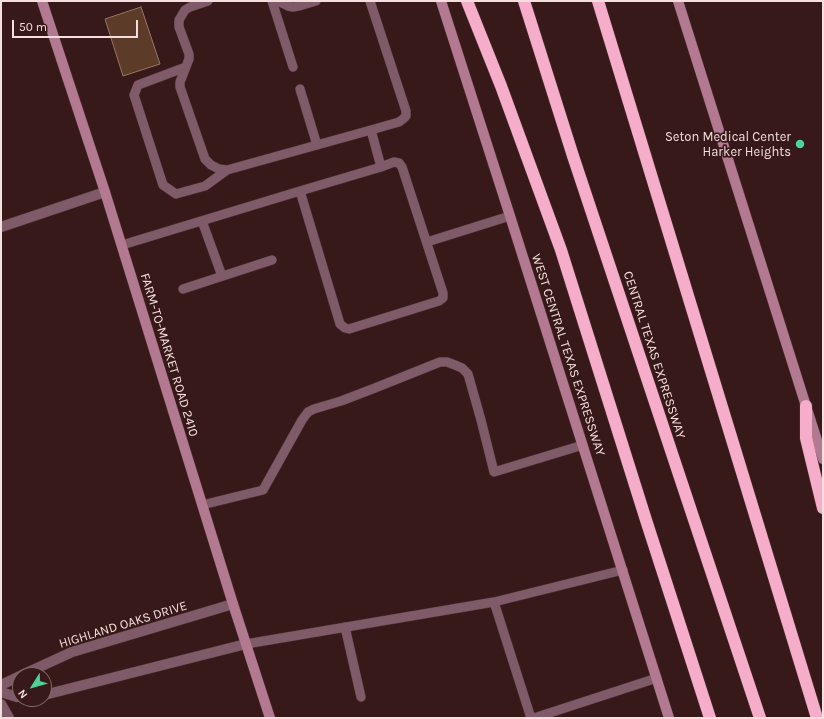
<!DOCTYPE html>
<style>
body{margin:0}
#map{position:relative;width:824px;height:719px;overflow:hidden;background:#371919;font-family:Karla,sans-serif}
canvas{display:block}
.frame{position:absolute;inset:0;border:2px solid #f5dfde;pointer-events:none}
.north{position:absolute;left:12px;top:667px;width:40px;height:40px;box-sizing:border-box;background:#371919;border:1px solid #836868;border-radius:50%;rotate:233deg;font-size:11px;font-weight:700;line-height:16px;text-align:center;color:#f5dfde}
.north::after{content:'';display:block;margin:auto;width:14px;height:18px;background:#4ad49c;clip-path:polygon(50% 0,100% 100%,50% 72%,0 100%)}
.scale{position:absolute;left:12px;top:20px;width:126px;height:18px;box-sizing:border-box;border:2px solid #f5dfde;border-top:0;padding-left:5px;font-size:12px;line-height:14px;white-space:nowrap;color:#f5dfde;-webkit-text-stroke:3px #371919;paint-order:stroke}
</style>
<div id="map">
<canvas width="824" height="719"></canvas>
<div class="frame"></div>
<div class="north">N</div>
<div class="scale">50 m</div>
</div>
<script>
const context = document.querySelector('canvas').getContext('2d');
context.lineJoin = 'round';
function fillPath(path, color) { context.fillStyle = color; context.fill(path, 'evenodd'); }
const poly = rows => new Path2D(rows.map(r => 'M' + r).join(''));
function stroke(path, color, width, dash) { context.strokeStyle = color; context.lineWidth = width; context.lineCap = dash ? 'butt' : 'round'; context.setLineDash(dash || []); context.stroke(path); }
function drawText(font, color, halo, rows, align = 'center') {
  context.font = font + ' Karla,sans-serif'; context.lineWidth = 3.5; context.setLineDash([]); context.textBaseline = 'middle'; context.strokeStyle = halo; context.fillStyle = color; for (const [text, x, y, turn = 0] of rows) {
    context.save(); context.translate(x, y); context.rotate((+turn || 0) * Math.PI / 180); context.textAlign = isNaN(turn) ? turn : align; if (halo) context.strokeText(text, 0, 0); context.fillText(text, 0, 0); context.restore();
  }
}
const building = poly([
 [141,7,160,64,123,76,105,19,141,7]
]);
fillPath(building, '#5c3c29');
stroke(building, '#947564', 1);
const service = poly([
 [208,1,190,7,185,10,179,20,179,27,189,54,189,59,180,82,180,87,205,159,211,165,219,169,227,170,371,130,399,122,403,119,406,116,406,111,370,1],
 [272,1,293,67],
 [278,1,288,6,293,7,299,6,316,1],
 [186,67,138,85,134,95,163,185,176,194,205,186,227,170],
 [300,89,317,145],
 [371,130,381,167],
 [202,221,222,276],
 [427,242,510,216],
 [122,245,300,191,381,167,394,162,399,163,402,167,443,293,443,298,439,301,349,329,345,328,340,324,300,191],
 [183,289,272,260],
 [202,505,263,490,302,420,308,412,314,409,341,401,375,388,440,362,447,362,455,365,462,368,468,374,481,420,494,472,583,445],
 [494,602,531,718],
 [345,627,361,697],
 [246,644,494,602,623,570],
 [534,718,657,678]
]);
const minor = poly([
 [1,227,105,192],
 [22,675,72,652,233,604],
 [1,685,20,676],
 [1,692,17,697,20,697],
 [44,695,246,644],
 [1,704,9,718]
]);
const secondary = poly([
 [42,1,105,192,233,604,270,718],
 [441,1,510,216,669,718],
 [678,1,806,406,823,459]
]);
const motorway = poly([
 [467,1,501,86,561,250,646,520,710,718],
 [524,1,573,156,760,718],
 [598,1,817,718],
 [806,406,806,438,823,508]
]);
stroke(service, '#523535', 10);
stroke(minor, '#523535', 11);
stroke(secondary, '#523535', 11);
stroke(motorway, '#523535', 13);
stroke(service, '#7f5b69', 9);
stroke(minor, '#7f5b69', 10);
stroke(secondary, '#b37990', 10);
stroke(motorway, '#f5adca', 12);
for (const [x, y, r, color] of [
 [800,144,5,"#4ad49c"]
]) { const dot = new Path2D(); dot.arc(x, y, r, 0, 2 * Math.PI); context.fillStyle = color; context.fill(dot); stroke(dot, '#371919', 1.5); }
drawText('13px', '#f5dfde', '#371919', [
 ["Seton Medical Center",791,137],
 ["Harker Heights",791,152]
], 'right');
drawText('13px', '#f5dfde', '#371919', [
 ["FARM-TO-MARKET ROAD 2410",169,355,73],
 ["WEST CENTRAL TEXAS EXPRESSWAY",568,355,72],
 ["CENTRAL TEXAS EXPRESSWAY",654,355,72],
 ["HIGHLAND OAKS DRIVE",123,625,-17]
]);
</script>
